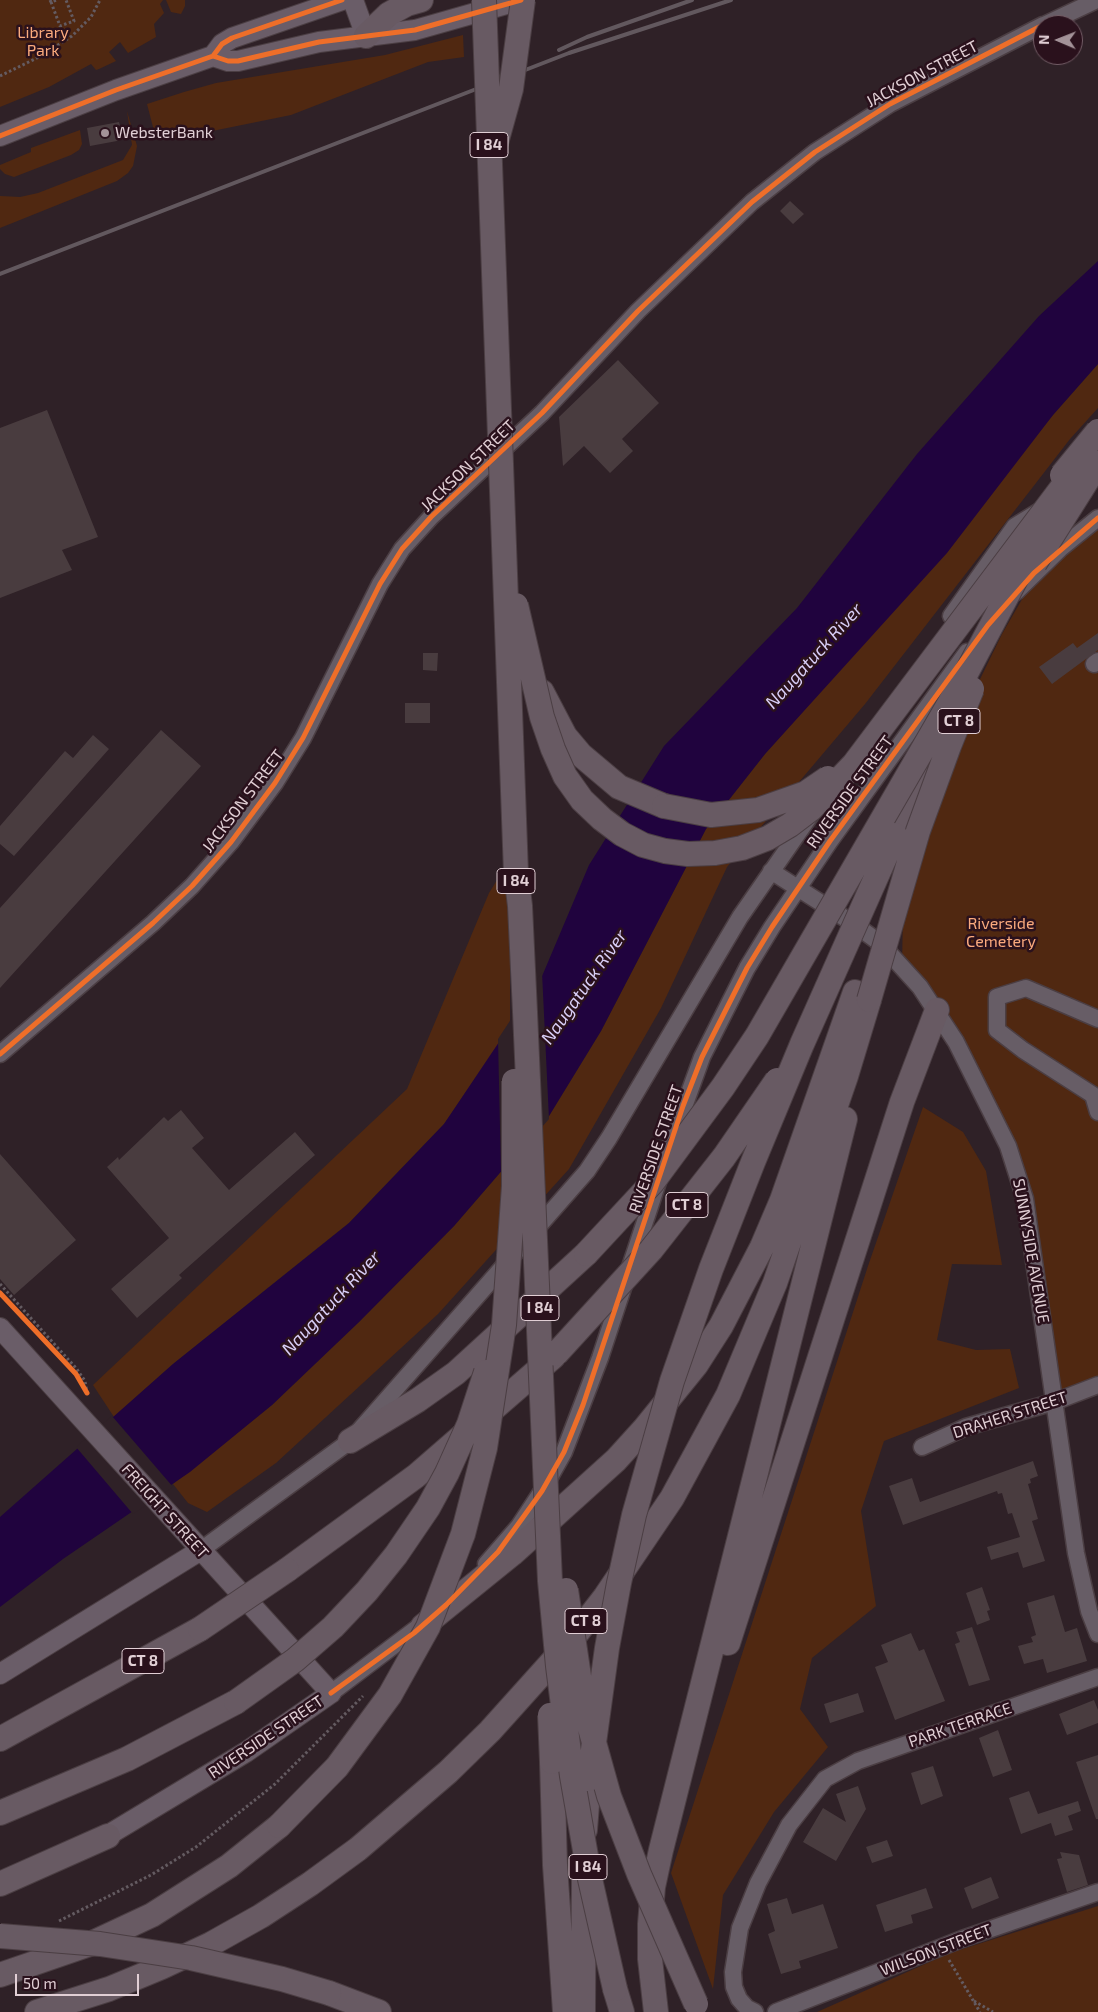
<!DOCTYPE html>
<style>
body{margin:0}
#map{position:relative;width:1098px;height:2012px;overflow:hidden;background:#2f2127;font-family:"Exo 2",sans-serif}
canvas{display:block}
.north{position:absolute;left:1033px;top:15px;width:50px;height:50px;box-sizing:border-box;background:#2a111c;border:1px solid #735d66;border-radius:50%;rotate:271deg;font-size:14px;font-weight:700;line-height:20px;text-align:center;color:#e1cfd5}
.north::after{content:'';display:block;margin:auto;width:18px;height:22px;background:#a39298;clip-path:polygon(50% 0,100% 100%,50% 72%,0 100%)}
.scale{position:absolute;left:15px;top:1974px;width:124px;height:22px;box-sizing:border-box;border:2px solid #e1cfd5;border-top:0;padding-left:6px;font-size:15px;line-height:18px;white-space:nowrap;color:#e1cfd5;-webkit-text-stroke:4px #2a111c;paint-order:stroke}
</style>
<div id="map">
<canvas width="1098" height="2012"></canvas>
<div class="north">N</div>
<div class="scale">50 m</div>
</div>
<script>
const context = document.querySelector('canvas').getContext('2d');
context.lineJoin = 'round';
function fillPath(path, color) { context.fillStyle = color; context.fill(path, 'evenodd'); }
const poly = rows => new Path2D(rows.map(r => 'M' + r).join(''));
function stroke(path, color, width, dash) { context.strokeStyle = color; context.lineWidth = width; context.lineCap = dash ? 'butt' : 'round'; context.setLineDash(dash || []); context.stroke(path); }
function drawText(font, color, halo, rows, align = 'center') {
  context.font = font + ' "Exo 2",sans-serif'; context.lineWidth = 5; context.setLineDash([]); context.textBaseline = 'middle'; context.strokeStyle = halo; context.fillStyle = color; for (const [text, x, y, turn = 0] of rows) {
    context.save(); context.translate(x, y); context.rotate((+turn || 0) * Math.PI / 180); context.textAlign = isNaN(turn) ? turn : align; if (halo) context.strokeText(text, 0, 0); context.fillText(text, 0, 0); context.restore();
  }
}
fillPath(poly([
 [0,0,163,0,160,4,164,13,154,24,156,37,128,53,120,42,109,52,116,61,99,69,96,70,91,64,49,87,0,107],
 [166,0,185,0,185,6,181,14,171,12],
 [463,35,464,57,428,62,291,115,168,140,162,138,154,131,147,104,184,92,216,83,385,55],
 [127,111,137,146,133,166,128,173,117,181,0,228,0,196,20,197,38,193,123,160,132,145],
 [80,130,82,144,79,150,71,155,14,177,5,174,0,169,0,165,31,152,31,148],
 [1098,364,1098,408,1070,439,865,704,727,867,661,1008,569,1169,438,1314,276,1463,207,1512,188,1503,173,1484,272,1405,359,1322,454,1226,549,1116,601,1031,706,829,765,754,836,674,1053,415],
 [1098,518,1098,1383,1054,1402,1032,1245,988,1104,902,967,903,911,948,745,1002,634,1051,549],
 [519,845,510,899,510,1029,444,1124,349,1223,173,1364,114,1417,93,1385,407,1089,489,893],
 [923,1107,963,1132,986,1171,1002,1265,952,1264,937,1340,976,1350,1010,1349,1019,1388,884,1441,861,1511,876,1606,812,1658,800,1709,828,1747,774,1812,723,1895,713,1989,671,1873,868,1266],
 [1098,1906,1098,2012,817,2012,950,1953]
]), '#502811');
fillPath(poly([
 [1098,261,1098,364,1053,415,947,553,765,754,706,829,601,1031,549,1116,454,1226,359,1322,272,1405,190,1472,63,1559,0,1607,0,1517,173,1364,349,1223,444,1124,540,981,589,865,664,746,797,608,917,454,1039,316]
]), '#20033e');
fillPath(poly([
 [542,972,549,1119,501,1174,498,1039],
 [112,1416,173,1487,133,1514,76,1447]
]), '#2f2127');
fillPath(poly([
 [119,122,120,126,124,129,122,137,117,141,90,146,87,128],
 [790,201,804,214,793,224,780,211],
 [618,360,659,403,622,439,633,451,610,473,584,446,563,466,559,417],
 [47,410,98,537,62,550,72,570,0,598,0,428],
 [1098,633,1098,650,1052,684,1039,667,1073,643,1077,648],
 [423,653,438,653,437,671,423,670],
 [405,703,430,703,430,723,405,723],
 [161,730,201,766,0,988,0,908],
 [93,735,109,749,14,856,0,844,0,826,65,751,73,758],
 [181,1110,204,1138,192,1148,229,1190,295,1132,315,1155,179,1275,182,1278,137,1318,111,1289,169,1238,107,1167,118,1157,119,1160,164,1117,168,1121],
 [0,1154,76,1240,14,1295,0,1279],
 [1033,1461,1038,1476,1030,1479,1031,1483,1028,1484,1038,1519,1032,1521,1045,1561,1023,1568,1018,1552,991,1560,987,1547,1020,1537,1012,1513,1008,1514,1002,1493,998,1494,997,1491,903,1525,889,1486,912,1478,920,1502],
 [982,1587,990,1610,987,1611,990,1620,977,1625,966,1593],
 [1054,1595,1065,1632,1077,1628,1087,1661,1047,1673,1043,1659,1024,1664,1018,1646,1033,1642,1031,1637,1036,1635,1027,1603],
 [972,1627,990,1680,969,1686,955,1644,960,1642,956,1632],
 [911,1633,919,1651,924,1649,945,1701,895,1720,875,1667,888,1662,881,1645],
 [858,1693,864,1712,830,1723,824,1704],
 [1094,1700,1098,1710,1098,1723,1067,1735,1059,1714],
 [998,1730,1012,1770,993,1777,979,1738],
 [1098,1755,1098,1819,1096,1819,1076,1762],
 [933,1766,943,1796,921,1805,911,1773],
 [858,1786,866,1809,836,1861,803,1842,823,1808,846,1822,836,1794],
 [1029,1791,1038,1814,1078,1801,1081,1811,1068,1816,1073,1830,1055,1836,1051,1823,1021,1834,1009,1798],
 [887,1840,893,1856,872,1863,866,1847],
 [1060,1852,1079,1855,1088,1885,1067,1892,1057,1859,1062,1858],
 [991,1877,999,1898,972,1909,964,1888],
 [926,1888,933,1908,911,1915,913,1923,885,1932,876,1905],
 [787,1898,792,1914,823,1904,838,1948,799,1961,801,1968,781,1974,768,1934,775,1931,767,1904]
]), '#493c3f');
const minor = poly([
 [1044,25,1097,0],
 [1016,592,1061,548,1098,518],
 [951,616,1015,526,1041,510],
 [1094,664,1098,661],
 [771,871,854,924,880,943,920,987,956,1042,1008,1146,1025,1199,1076,1553,1089,1611,1098,1634],
 [1098,1019,1026,988,997,997,997,1030,1023,1050,1093,1095,1098,1112],
 [0,1054,153,923,192,886,231,842,275,783,303,738,380,584,402,549,431,517,542,413,638,311,752,202,815,152,890,104,1043,25],
 [667,1154,702,1057,747,968,772,927,830,841,967,652],
 [922,1447,966,1427,1054,1402,1098,1385],
 [201,1550,350,1441,587,1171,609,1138,740,917,810,816],
 [486,1564,519,1526,542,1491,564,1452,600,1358,659,1179],
 [331,1693,425,1622],
 [755,2012,747,2008,739,1999,734,1987,733,1972,740,1928,758,1883,789,1825,825,1779,858,1761,1098,1677],
 [776,2012,962,1939,1098,1892]
]);
const major = poly([
 [353,0,366,36],
 [213,56,222,44,232,38,342,0],
 [0,136,116,90,213,56,228,61,238,61,319,42,415,30,521,0],
 [0,1328,331,1693,246,1752,95,1843],
 [0,1674,201,1550]
]);
const highway = poly([
 [366,36,389,14,407,4,421,0],
 [542,692,565,736,581,755,619,787,664,806],
 [895,835,934,747],
 [350,1441,418,1400,456,1373,586,1254],
 [287,1570,416,1476,553,1357],
 [423,1626,512,1554,616,1460,645,1428,696,1365,721,1326,762,1247,782,1200,855,992],
 [728,1643,902,1102,937,1010],
 [0,1739,200,1629],
 [552,1762,555,1865,565,2012],
 [0,1813,127,1759,236,1702],
 [585,1830,589,1779],
 [0,1884,108,1836],
 [0,1975,90,1944,152,1915,229,1866,279,1826],
 [615,1989,622,2012],
 [329,1993,379,2012],
 [37,2012,109,1989,162,1967,211,1944,261,1916,310,1884,358,1849,448,1772,490,1731,570,1642,605,1597,672,1498,728,1395,775,1283,846,1076,869,1000],
 [583,2012,584,1868],
 [656,2012,650,1959,650,1924,653,1887,661,1850,845,1119]
]);
stroke(minor, '#4b3e43', 19);
stroke(major, '#4b3e43', 22);
stroke(highway, '#4b3e43', 26);
stroke(poly([
 [50,0,51,2,57,0],
 [51,2,60,26,74,21,66,0],
 [0,76,39,57,72,36,91,17,100,0],
 [0,1284,76,1368,85,1381,87,1393],
 [59,1921,151,1875,196,1847,275,1784,363,1696],
 [949,1960,980,2012],
 [974,2001,993,2012]
]), '#645b61', 3, [2.5, 2.5]);
stroke(minor, '#675d66', 16);
stroke(major, '#6a5d68', 20);
stroke(highway, '#685a63', 24);
stroke(poly([
 [559,50,587,37,692,0],
 [0,274,569,53,731,0]
]), '#62585e', 4);
const highwayBridge = poly([
 [484,0,516,873,520,906,525,1012,550,1581,558,1666,572,1776,590,1879,615,1989],
 [496,143,511,89,523,0],
 [1062,475,1098,431],
 [1035,563,1098,463],
 [516,605,542,717,553,749,565,776,582,800,602,819,622,834,643,845,665,851,688,854,715,853,742,848,768,838,790,825,811,809,854,764,1079,465],
 [664,806,711,815,758,810,806,793,828,778],
 [869,1000,918,831,949,746,972,689],
 [586,1254,652,1183,723,1087,757,1036,960,685,1036,541],
 [556,1354,651,1250,724,1157,777,1080],
 [566,1590,583,1703,609,1796,639,1874,696,2004],
 [200,1629,287,1570],
 [236,1702,295,1660,333,1627,367,1591,396,1555,428,1508,447,1473,469,1424,486,1372],
 [550,1715,552,1762],
 [589,1779,607,1648,619,1583,634,1515,672,1381,711,1269,753,1162,802,1044,895,835],
 [279,1826,337,1767,390,1695,428,1627,463,1534,485,1448,504,1325,514,1186,514,1081],
 [0,1936,100,1944,191,1958,282,1979,329,1993]
]);
stroke(highwayBridge, '#4b3e43', 26, []);
stroke(highwayBridge, '#685a63', 24);
stroke(poly([
 [213,56,222,44,232,38,342,0],
 [0,136,116,90,213,56,228,61,238,61,319,42,415,30,521,0],
 [0,1054,153,923,192,886,231,842,275,783,303,738,380,584,402,549,431,517,542,413,638,311,752,202,815,152,890,104,1043,25],
 [0,1293,76,1374,87,1393],
 [331,1693,414,1633,446,1605,498,1552,542,1491,564,1452,583,1405,683,1106,702,1057,747,968,772,927,830,841,988,625,1034,573,1098,518]
]), '#ee6e29', 5);
for (const [x, y, r, color] of [
 [105,133,5,"#a39298"]
]) { const dot = new Path2D(); dot.arc(x, y, r, 0, 2 * Math.PI); context.fillStyle = color; context.fill(dot); stroke(dot, '#2a111c', 2); }
for (const [x, y, w] of [
 [489,145,38],
 [959,721,42],
 [516,881,38],
 [687,1205,42],
 [540,1308,38],
 [586,1621,42],
 [143,1661,42],
 [588,1867,38]
]) { const box = new Path2D(); box.roundRect(x - w / 2, y - 12.5, w, 25, 4); context.fillStyle = '#2a111c'; context.fill(box); stroke(box, '#e1cfd5', 1); }
drawText('bold 15px', '#e1cfd5', null, [
 ["I 84",489,145],
 ["CT 8",959,721],
 ["I 84",516,881],
 ["CT 8",687,1205],
 ["I 84",540,1308],
 ["CT 8",586,1621],
 ["CT 8",143,1661],
 ["I 84",588,1867]
]);
drawText('16px', '#fbaa7d', '#2a111c', [
 ["Library",43,33],
 ["Park",43,51],
 ["Riverside",1001,924],
 ["Cemetery",1001,942]
]);
drawText('16px', '#e1cfd5', '#2a111c', [
 ["JACKSON STREET",922,74,-28],
 ["JACKSON STREET",468,466,-44],
 ["RIVERSIDE STREET",850,792,-54],
 ["JACKSON STREET",243,801,-53],
 ["RIVERSIDE STREET",656,1149,-71],
 ["SUNNYSIDE AVENUE",1031,1251,80],
 ["DRAHER STREET",1010,1415,-18],
 ["FREIGHT STREET",165,1511,48],
 ["PARK TERRACE",960,1725,-19],
 ["RIVERSIDE STREET",266,1737,-34],
 ["WILSON STREET",936,1950,-21]
]);
drawText('16px', '#e1cfd5', '#2a111c', [
 ["WebsterBank",115,133]
], 'left');
drawText('italic 18px', '#d8cef6', '#2a111c', [
 ["Naugatuck River",814,656,-48],
 ["Naugatuck River",584,987,-55],
 ["Naugatuck River",331,1303,-47]
]);
</script>
